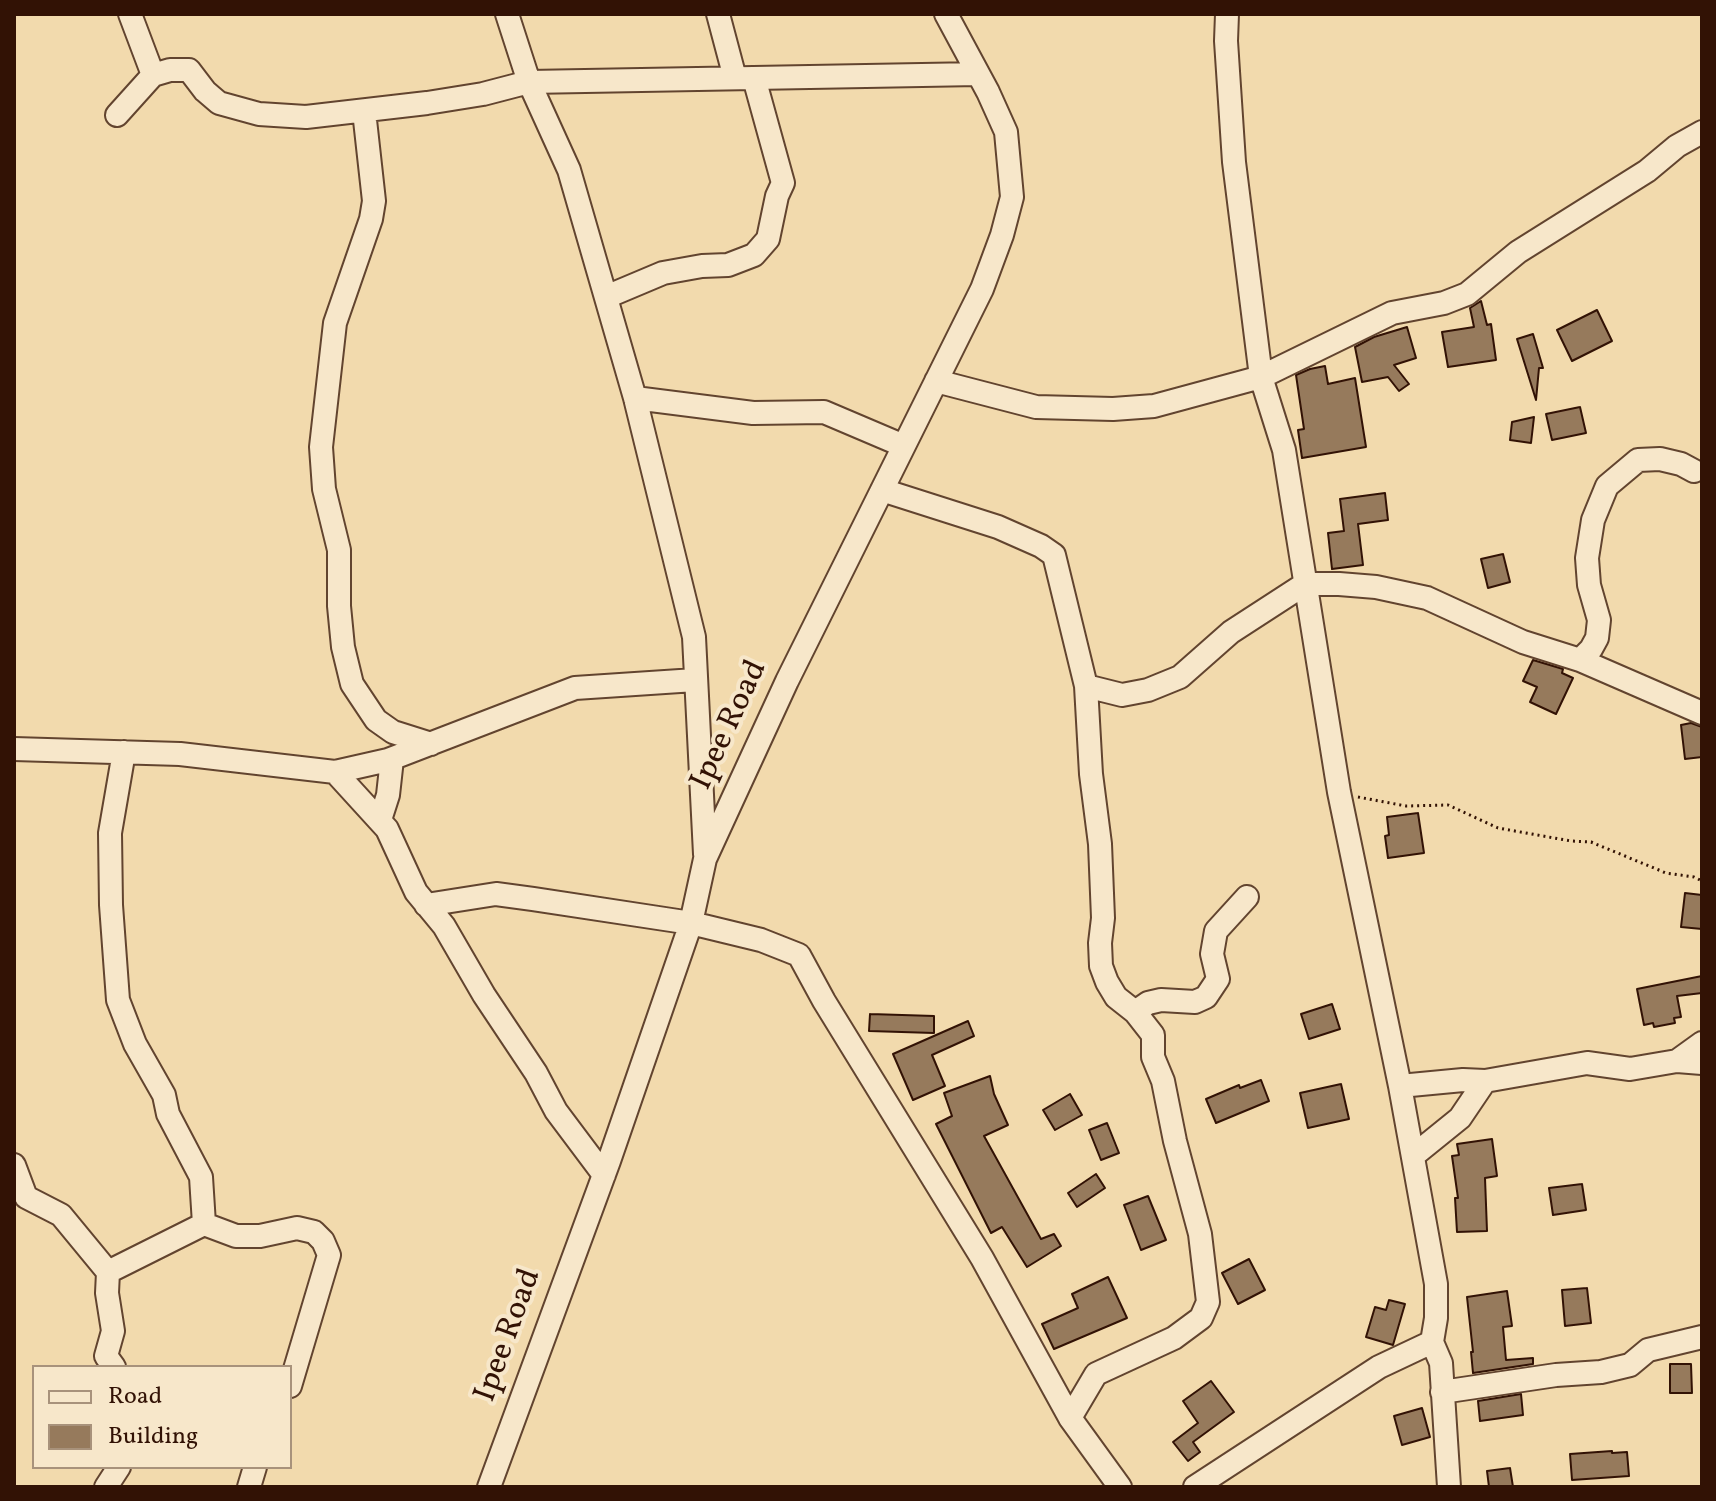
<!DOCTYPE html>
<style>
body{margin:0}
#map{position:relative;width:1716px;height:1501px;overflow:hidden;background:#f2daad;font-family:Vollkorn,serif}
canvas{display:block}
.frame{position:absolute;inset:0;border:16px solid #321205;pointer-events:none}
.legend{position:absolute;left:32px;top:1365px;width:260px;height:104px;box-sizing:border-box;background:#f7e7ca;border:2px solid #a8927b;margin:0;padding:10px 14px;list-style:none;font-size:24px;color:#321205}
.legend li{display:flex;align-items:center;gap:16px;height:40px}
.legend b{width:40px;border:2px solid #a8927b}
</style>
<div id="map">
<canvas width="1716" height="1501"></canvas>
<div class="frame"></div>
<ul class="legend">
<li><b style="height:10px;background:#f7e7ca"></b>Road</li>
<li><b style="height:22px;background:#967a5c"></b>Building</li>
</ul>
</div>
<script>
const context = document.querySelector('canvas').getContext('2d');
context.lineJoin = 'round';
function fillPath(path, color) { context.fillStyle = color; context.fill(path, 'evenodd'); }
const poly = rows => new Path2D(rows.map(r => 'M' + r).join(''));
function stroke(path, color, width, dash) { context.strokeStyle = color; context.lineWidth = width; context.lineCap = dash ? 'butt' : 'round'; context.setLineDash(dash || []); context.stroke(path); }
function drawText(font, color, halo, rows, align = 'center') {
  context.font = font + ' Vollkorn,serif'; context.lineWidth = 8; context.setLineDash([]); context.textBaseline = 'middle'; context.strokeStyle = halo; context.fillStyle = color; for (const [text, x, y, turn = 0] of rows) {
    context.save(); context.translate(x, y); context.rotate((+turn || 0) * Math.PI / 180); context.textAlign = isNaN(turn) ? turn : align; if (halo) context.strokeText(text, 0, 0); context.fillText(text, 0, 0); context.restore();
  }
}
const building = poly([
 [1481,301,1487,325,1491,324,1496,360,1448,367,1442,332,1474,327,1470,308,1481,301],
 [1597,310,1612,341,1572,361,1557,330,1597,310],
 [1407,327,1416,358,1394,365,1409,384,1399,391,1388,377,1362,382,1355,347,1374,337,1407,327],
 [1533,334,1543,368,1539,368,1536,400,1517,339,1533,334],
 [1325,366,1328,384,1355,378,1366,447,1302,458,1298,430,1304,429,1296,375,1310,369,1325,366],
 [1580,407,1586,433,1552,440,1546,414,1580,407],
 [1534,417,1531,443,1510,440,1512,422,1534,417],
 [1385,493,1388,520,1358,524,1363,565,1332,569,1328,533,1344,531,1340,499,1385,493],
 [1503,554,1510,582,1488,588,1481,559,1503,554],
 [1533,660,1563,669,1562,673,1573,678,1556,714,1530,702,1537,687,1523,681,1533,660],
 [1691,723,1702,727,1702,757,1685,759,1681,725,1691,723],
 [1418,813,1424,853,1388,858,1385,836,1389,835,1387,817,1418,813],
 [1685,893,1702,895,1702,929,1681,927,1685,893],
 [1702,976,1702,993,1677,996,1681,1017,1674,1018,1675,1023,1654,1027,1653,1023,1644,1025,1637,989,1702,976],
 [1332,1004,1340,1029,1309,1039,1301,1014,1332,1004],
 [870,1014,934,1016,934,1033,869,1031,870,1014],
 [968,1021,974,1036,932,1055,945,1086,913,1100,893,1054,968,1021],
 [990,1076,994,1094,1008,1125,984,1136,1041,1239,1054,1234,1061,1246,1027,1267,1002,1227,991,1233,936,1124,952,1116,944,1093,990,1076],
 [1261,1080,1269,1101,1216,1123,1206,1099,1239,1085,1240,1088,1261,1080],
 [1341,1084,1349,1119,1308,1128,1300,1093,1341,1084],
 [1070,1094,1082,1115,1055,1130,1043,1110,1070,1094],
 [1107,1123,1119,1153,1101,1160,1089,1130,1107,1123],
 [1492,1139,1497,1176,1485,1178,1487,1231,1457,1232,1455,1198,1458,1198,1452,1156,1459,1155,1457,1144,1492,1139],
 [1096,1174,1105,1188,1077,1207,1068,1193,1096,1174],
 [1582,1184,1586,1210,1553,1215,1549,1188,1582,1184],
 [1148,1196,1166,1240,1141,1250,1124,1205,1148,1196],
 [1249,1259,1265,1290,1238,1304,1222,1273,1249,1259],
 [1108,1277,1127,1318,1054,1349,1042,1324,1078,1308,1072,1294,1108,1277],
 [1587,1288,1591,1323,1565,1326,1562,1290,1587,1288],
 [1507,1291,1512,1326,1503,1327,1506,1360,1533,1358,1533,1364,1473,1373,1471,1352,1473,1352,1467,1297,1507,1291],
 [1389,1300,1405,1304,1393,1345,1366,1337,1375,1307,1386,1310,1389,1300],
 [1670,1364,1691,1364,1692,1393,1670,1393,1670,1364],
 [1211,1381,1234,1412,1193,1442,1200,1452,1188,1461,1173,1442,1198,1423,1183,1401,1211,1381],
 [1521,1394,1523,1415,1480,1421,1478,1401,1521,1394],
 [1422,1408,1430,1437,1402,1445,1394,1416,1422,1408],
 [1612,1451,1612,1453,1627,1452,1629,1476,1572,1480,1570,1454,1612,1451],
 [1510,1468,1513,1487,1489,1487,1487,1471,1510,1468]
]);
fillPath(building, '#967a5c');
stroke(building, '#321205', 2);
const minor = poly([
 [130,14,153,75],
 [507,14,529,82,569,170,635,398,694,637,705,854],
 [718,14,735,78],
 [364,111,374,201,371,219,335,323,321,447,324,489,339,550,339,606,343,647,352,684,376,720,393,732,431,744],
 [117,115,153,75,170,70,189,70,205,91,219,103,259,114,306,117,427,103,483,94,529,82,978,74],
 [606,297,663,273,702,266,728,265,754,255,768,239,777,196,783,183,754,78],
 [936,381,1036,407,1113,409,1154,406,1261,377,1392,313,1444,303,1467,294,1518,252,1647,171,1677,146,1702,132],
 [635,398,753,413,824,412,904,446],
 [882,490,998,527,1041,546,1054,555,1086,686,1091,774,1100,844,1103,918,1100,943,1101,966,1107,982,1116,997,1135,1012,1153,1035,1153,1057,1163,1081,1175,1141,1200,1234,1208,1302,1201,1318,1174,1338,1096,1374,1070,1418],
 [1580,660,1591,649,1597,638,1599,620,1589,585,1587,558,1593,520,1607,486,1638,460,1660,459,1681,464,1694,471],
 [1086,686,1122,695,1148,690,1180,677,1231,632,1305,584,1339,584,1376,587,1427,598,1523,642,1580,660,1702,713],
 [14,749,180,754,335,772,388,760,575,688,695,680],
 [124,752,110,833,111,905,118,1000,135,1044,164,1095,168,1114,201,1177,204,1224],
 [335,772,387,829,416,892,444,926,484,995,536,1073,556,1111,604,1175],
 [380,820,388,795,392,759],
 [426,905,496,894,533,899,691,923,761,940,799,955,824,1001,982,1258,1070,1418,1120,1487],
 [1135,1012,1148,1003,1161,1000,1195,1002,1206,997,1218,979,1212,954,1216,931,1247,897],
 [1677,1061,1702,1043],
 [1400,1086,1463,1080,1485,1081,1587,1063,1630,1069,1677,1061,1702,1063],
 [1413,1156,1460,1118,1485,1081],
 [14,1165,26,1197,61,1215,108,1272,107,1293,113,1331,106,1356,114,1367],
 [108,1272,204,1224,236,1236,260,1236,297,1228,314,1232,323,1241,329,1255,290,1386],
 [1432,1342,1441,1363,1449,1487],
 [1442,1392,1556,1375,1601,1372,1630,1365,1648,1350,1702,1337],
 [106,1487,119,1467],
 [249,1487,255,1467],
 [489,1487,609,1161,691,923,705,859,787,681,982,289,1002,235,1012,197,1006,132,988,92,946,14],
 [1195,1487,1379,1367,1432,1342,1436,1318,1436,1284,1400,1086,1339,792,1284,450,1261,377,1234,162,1226,41,1227,14]
]);
stroke(minor, '#62442f', 26);
stroke(poly([
 [1358,797,1406,806,1448,805,1498,828,1571,841,1591,842,1666,873,1694,877,1702,881]
]), '#321205', 3, [2, 4]);
stroke(minor, '#f7e7ca', 22);
drawText('32px', '#321205', '#f7e7ca', [
 ["Ipee Road",731,726,-65],
 ["Ipee Road",510,1336,-70]
]);
</script>
